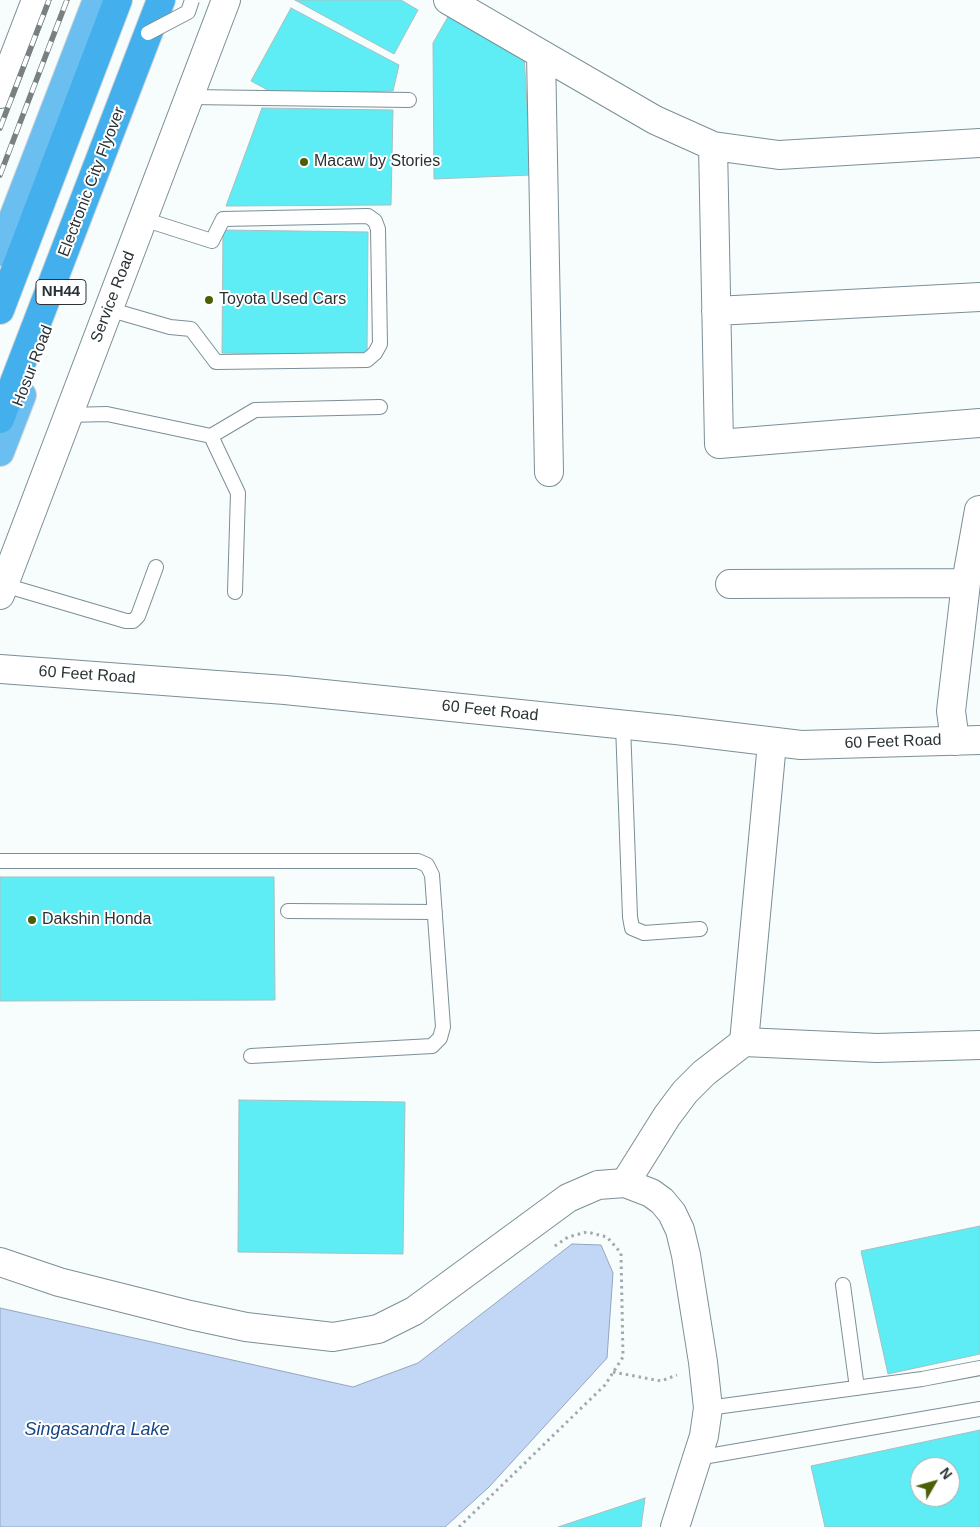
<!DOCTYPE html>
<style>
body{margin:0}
#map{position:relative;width:980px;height:1527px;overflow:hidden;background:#f7fcfd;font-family:Arial,sans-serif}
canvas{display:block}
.north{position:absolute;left:910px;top:1457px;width:50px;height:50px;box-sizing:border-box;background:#fff;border:1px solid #a9adae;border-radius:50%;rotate:52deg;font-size:14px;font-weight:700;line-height:20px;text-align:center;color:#293234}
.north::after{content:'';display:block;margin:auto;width:18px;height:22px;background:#4a5f06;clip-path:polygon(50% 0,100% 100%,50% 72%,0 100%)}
</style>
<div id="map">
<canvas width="980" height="1527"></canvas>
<div class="north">N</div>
</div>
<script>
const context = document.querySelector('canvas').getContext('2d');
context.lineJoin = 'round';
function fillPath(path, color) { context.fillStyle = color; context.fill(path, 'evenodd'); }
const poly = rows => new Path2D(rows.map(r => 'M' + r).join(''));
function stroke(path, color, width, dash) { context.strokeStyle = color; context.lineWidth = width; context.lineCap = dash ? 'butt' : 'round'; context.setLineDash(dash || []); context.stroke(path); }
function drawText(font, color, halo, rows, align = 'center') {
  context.font = font + ' Arial,sans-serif'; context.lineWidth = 4; context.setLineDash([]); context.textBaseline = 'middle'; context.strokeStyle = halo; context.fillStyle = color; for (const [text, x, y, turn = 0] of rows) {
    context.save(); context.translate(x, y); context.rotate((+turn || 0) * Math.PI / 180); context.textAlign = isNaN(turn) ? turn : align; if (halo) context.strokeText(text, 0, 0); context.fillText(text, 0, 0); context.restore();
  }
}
const water = poly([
 [572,1244,601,1245,613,1273,607,1358,489,1487,445,1527,0,1527,0,1308,353,1387,418,1363,572,1244]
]);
fillPath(water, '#c2d7f6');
stroke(water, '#94a6bc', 1);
const building = poly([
 [295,0,401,0,418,10,394,54,295,0],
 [291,8,399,65,393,91,275,94,251,81,291,8],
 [449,15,524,54,531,175,434,179,433,43,449,15],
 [262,108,393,110,391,205,226,206,262,108],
 [223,230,368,232,367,355,222,353,223,230],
 [0,877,274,877,275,1000,0,1001,0,877],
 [239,1100,405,1102,403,1254,238,1252,239,1100],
 [980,1226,980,1354,888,1374,861,1251,980,1226],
 [980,1430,980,1527,825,1527,811,1466,980,1430],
 [920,1467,950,1467,950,1497,920,1497,920,1467],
 [645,1498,641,1527,558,1527,645,1498]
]);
fillPath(building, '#5eedf5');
stroke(building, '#a8bfc0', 1);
const service = poly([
 [190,97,409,100],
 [108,309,170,327,191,329,216,362,367,360,375,353,380,344,378,229,375,221,368,216,223,219,212,241,143,219],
 [68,415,107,414,211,436,255,410,380,407],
 [211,436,238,493,235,592],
 [4,585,126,621,133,621,138,616,156,567],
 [623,725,630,917,632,928,644,933,700,929],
 [0,861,418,861,427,865,432,875,443,1027,440,1038,432,1046,251,1056],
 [288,911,435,912],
 [843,1285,857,1388],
 [708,1408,922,1379,980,1368],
 [697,1458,980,1409]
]);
const minor = poly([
 [448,0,655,120,713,146,779,155,980,143],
 [541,54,549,472],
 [713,146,719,444,980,423],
 [716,311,980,297],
 [966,583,979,510],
 [730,584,966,583,951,711,955,741],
 [744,1042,877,1048,980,1045],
 [625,1183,667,1116,685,1092,704,1073,744,1042,772,743]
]);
const tertiary = poly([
 [0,94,36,0],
 [0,595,226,0],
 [0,669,285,690,676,730,801,745,980,740],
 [0,1262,59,1282,190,1315,246,1327,333,1337,378,1329,414,1311,568,1198,598,1185,625,1183,651,1193,662,1201,672,1213,680,1230,686,1255,703,1362,708,1408,704,1436,675,1527]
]);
const trunk = poly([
 [0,252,97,0],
 [0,452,22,395]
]);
const motorway = poly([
 [0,310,118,0],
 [0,419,161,0]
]);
stroke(service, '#7b8f96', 16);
stroke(minor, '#7b8f96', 30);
stroke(tertiary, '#7b8f96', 30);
stroke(trunk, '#d4d6d6', 30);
stroke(motorway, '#d4d6d6', 30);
stroke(poly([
 [613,1372,661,1381,677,1375],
 [459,1527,605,1385,623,1357,621,1253,607,1237,587,1232,568,1237,552,1248]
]), '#a2a9ab', 3, [2.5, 4]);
stroke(service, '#fff', 14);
stroke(minor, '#fff', 28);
stroke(tertiary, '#fff', 28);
stroke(trunk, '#6abff0', 28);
stroke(motorway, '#44afed', 28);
const rail = poly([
 [0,128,49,0],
 [0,175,67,0]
]);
stroke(rail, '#798082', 5.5);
stroke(rail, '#fff', 4, [11]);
const serviceBridge = poly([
 [148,33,188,12,192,0]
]);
stroke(serviceBridge, '#7b8f96', 16, []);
stroke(serviceBridge, '#fff', 14);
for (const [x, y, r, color] of [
 [304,162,5,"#4a5f06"],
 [209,300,5,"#4a5f06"],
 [32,920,5,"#4a5f06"]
]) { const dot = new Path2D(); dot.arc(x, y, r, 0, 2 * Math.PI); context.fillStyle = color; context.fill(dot); stroke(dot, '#fff', 2); }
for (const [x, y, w] of [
 [61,292,50]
]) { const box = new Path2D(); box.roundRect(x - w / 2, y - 12.5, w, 25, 4); context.fillStyle = '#fff'; context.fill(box); stroke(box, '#293234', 1); }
drawText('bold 15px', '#293234', null, [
 ["NH44",61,292]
]);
drawText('16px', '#293234', '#fff', [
 ["Macaw by Stories",314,162],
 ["Toyota Used Cars",219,300],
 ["Dakshin Honda",42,920]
], 'left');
drawText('16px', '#293234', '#fff', [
 ["Electronic City Flyover",92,182,-69],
 ["Service Road",113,297,-69],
 ["Hosur Road",33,366,-69],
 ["60 Feet Road",87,675,4],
 ["60 Feet Road",490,711,6],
 ["60 Feet Road",893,742,-2]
]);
drawText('italic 18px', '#154587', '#fff', [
 ["Singasandra Lake",97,1430]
]);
</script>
